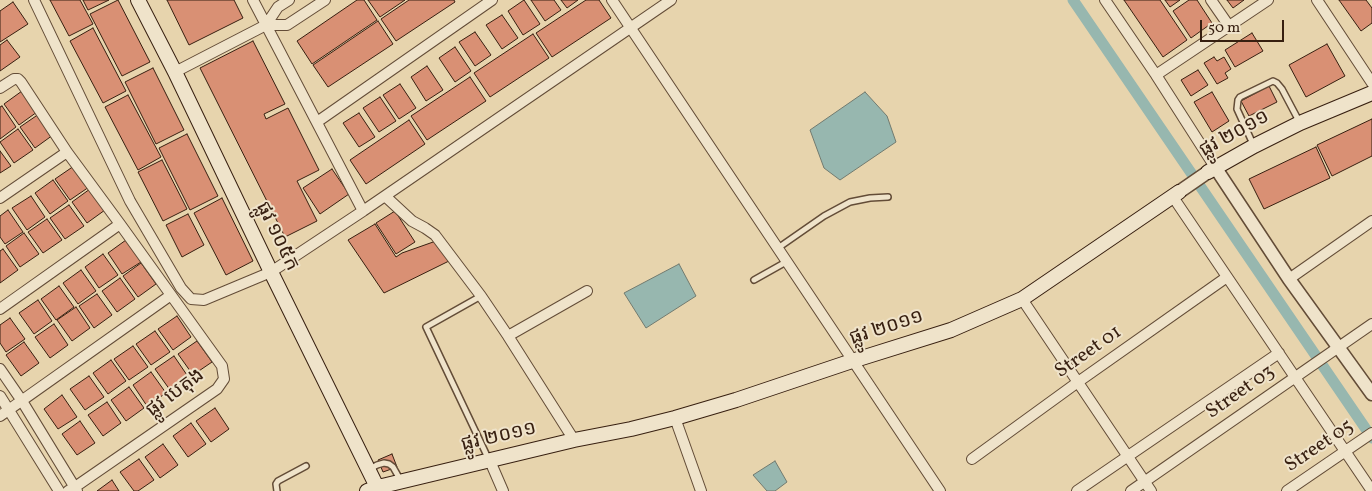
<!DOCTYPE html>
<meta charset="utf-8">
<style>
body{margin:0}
#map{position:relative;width:1372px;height:491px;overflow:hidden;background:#e7d4ad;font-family:Vollkorn,serif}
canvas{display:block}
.scale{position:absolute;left:1200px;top:20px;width:84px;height:22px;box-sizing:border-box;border:2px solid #371f10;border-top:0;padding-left:6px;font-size:15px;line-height:18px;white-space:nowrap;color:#371f10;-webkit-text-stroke:4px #efe3ca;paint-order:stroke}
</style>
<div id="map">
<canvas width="1372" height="491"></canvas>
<div class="scale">50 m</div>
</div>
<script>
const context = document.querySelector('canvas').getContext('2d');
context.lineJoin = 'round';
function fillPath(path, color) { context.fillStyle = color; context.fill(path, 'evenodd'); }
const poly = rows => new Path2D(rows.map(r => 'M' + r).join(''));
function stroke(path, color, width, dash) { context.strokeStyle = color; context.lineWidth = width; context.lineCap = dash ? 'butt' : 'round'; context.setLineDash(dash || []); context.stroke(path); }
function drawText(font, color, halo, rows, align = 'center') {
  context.font = font + ' Vollkorn,"Noto Sans Khmer",serif'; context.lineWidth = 4; context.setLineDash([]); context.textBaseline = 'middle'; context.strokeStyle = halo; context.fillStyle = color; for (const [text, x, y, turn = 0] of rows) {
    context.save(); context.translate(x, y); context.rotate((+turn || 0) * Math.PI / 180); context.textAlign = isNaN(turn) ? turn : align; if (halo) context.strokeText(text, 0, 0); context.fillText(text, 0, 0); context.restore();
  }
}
const water = poly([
 [865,92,887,116,896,142,840,180,824,168,810,130,865,92],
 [679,264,696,296,646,328,624,293,679,264],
 [775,461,787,482,775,491,767,491,753,475,775,461]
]);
fillPath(water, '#97b7af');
stroke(water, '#717a6f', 1);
stroke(poly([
 [1073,0,1372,438]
]), '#97b7af', 11);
const building = poly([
 [50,0,80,0,93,24,69,36,50,0],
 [83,0,109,0,88,10,83,0],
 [118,0,150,62,122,76,90,14,118,0],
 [167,0,234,0,243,18,189,45,167,0],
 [357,0,364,0,377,20,312,64,297,41,357,0],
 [368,0,405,0,380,17,368,0],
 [409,0,454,0,455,2,396,41,381,19,409,0],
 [524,0,540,24,523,35,508,11,524,0],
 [531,0,554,0,561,10,545,21,531,0],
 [561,0,578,0,567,8,561,0],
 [586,0,599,0,611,18,552,57,536,33,586,0],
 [1124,0,1160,0,1187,40,1163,57,1124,0],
 [1165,0,1180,0,1170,7,1165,0],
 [1189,0,1197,0,1212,23,1191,38,1173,11,1189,0],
 [1227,0,1244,0,1233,8,1227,0],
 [1339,0,1366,0,1372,8,1372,23,1361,31,1339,0],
 [13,2,28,24,0,42,0,11,13,2],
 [502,15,518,38,502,49,486,25,502,15],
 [378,21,393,44,328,87,313,65,378,21],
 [93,28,126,91,103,103,70,41,93,28],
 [475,32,491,55,475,66,459,42,475,32],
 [1252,33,1263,51,1235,67,1225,50,1252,33],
 [533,34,549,58,490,97,474,73,533,34],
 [7,40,20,57,0,71,0,45,7,40],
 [253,41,285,104,264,114,266,119,288,108,319,170,297,181,317,221,285,237,200,68,253,41],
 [1327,44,1345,76,1306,97,1289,65,1327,44],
 [455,47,471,71,455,82,439,58,455,47],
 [1214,57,1217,61,1224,57,1231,69,1225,73,1228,78,1217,84,1204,63,1214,57],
 [427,66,443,90,426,101,411,77,427,66],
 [153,68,184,130,156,144,125,82,153,68],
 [1198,70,1208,85,1191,96,1181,80,1198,70],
 [470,77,486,101,427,140,411,116,470,77],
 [400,84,416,108,399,119,383,95,400,84],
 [1269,86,1277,102,1249,116,1241,101,1269,86],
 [22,91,37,112,19,125,4,104,22,91],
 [1212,92,1229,121,1212,132,1194,102,1212,92],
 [128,95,161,157,138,170,105,107,128,95],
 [380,97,396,121,379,132,363,108,380,97],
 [2,106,16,127,0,139,0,107,2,106],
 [359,113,375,137,359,147,343,123,359,113],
 [39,114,53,135,35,148,20,127,39,114],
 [1372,119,1372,156,1332,176,1317,145,1372,119],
 [409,120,425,144,366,184,350,160,409,120],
 [18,129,33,150,14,163,0,142,18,129],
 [187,134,218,196,190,210,159,148,187,134],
 [1316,147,1330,178,1264,209,1249,179,1316,147],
 [0,151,11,166,0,173,0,151],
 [162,160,187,209,163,221,138,172,162,160],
 [74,166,89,187,70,200,55,179,74,166],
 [332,169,349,194,320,214,303,188,332,169],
 [53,180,68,201,50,214,35,193,53,180],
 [90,189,105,210,87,223,72,202,90,189],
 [31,196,45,217,27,230,12,208,31,196],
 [222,198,253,261,226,275,194,213,222,198],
 [69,205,84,226,65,239,50,218,69,205],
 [8,210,23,232,5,244,0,237,0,216,8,210],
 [395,211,415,242,396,254,376,223,395,211],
 [188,214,204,245,182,257,166,225,188,214],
 [47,219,62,240,43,253,28,232,47,219],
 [375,224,396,257,402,253,436,241,449,261,384,293,348,240,375,224],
 [24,233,39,254,20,267,6,246,24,233],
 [126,240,141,262,122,274,108,253,126,240],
 [3,249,18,270,0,283,0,251,3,249],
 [103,254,118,275,99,288,85,267,103,254],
 [141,263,156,284,138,297,123,276,141,263],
 [81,270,96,291,78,304,63,283,81,270],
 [120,278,135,299,117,312,102,291,120,278],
 [59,286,74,307,56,320,41,299,59,286],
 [97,294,112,315,94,328,79,306,97,294],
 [38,300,52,321,34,334,19,313,38,300],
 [76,307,90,328,72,341,57,320,76,307],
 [177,316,191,337,173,350,158,329,177,316],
 [10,318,25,339,6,352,0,343,0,325,10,318],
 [54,324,68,345,50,358,35,337,54,324],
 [155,331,170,352,151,365,136,344,155,331],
 [197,341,212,362,193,375,178,354,197,341],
 [24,342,39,363,21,376,6,355,24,342],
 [133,346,148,367,129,380,114,359,133,346],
 [174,356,189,378,170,390,155,369,174,356],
 [111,360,126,381,108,394,93,373,111,360],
 [151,372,166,393,147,406,133,385,151,372],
 [89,376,104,397,85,410,70,389,89,376],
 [129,387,144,408,126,421,111,400,129,387],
 [62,395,77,417,58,429,44,409,62,395],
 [107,402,121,423,103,436,88,415,107,402],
 [215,408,229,429,211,442,196,421,215,408],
 [80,421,95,443,77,455,62,434,80,421],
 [191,423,206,444,188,457,173,436,191,423],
 [163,444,178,465,160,478,145,457,163,444],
 [392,454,397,467,383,472,378,460,392,454],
 [139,459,154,480,138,491,134,491,120,472,139,459],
 [112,480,119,491,97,491,112,480]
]);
fillPath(building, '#d99074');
stroke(building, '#371f10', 1);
const service = poly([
 [1253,144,1237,109,1238,100,1240,97,1273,81,1277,83,1282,89,1300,123],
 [778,248,824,216,850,202,870,198,888,197],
 [754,280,786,262],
 [481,296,426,327,489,460],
 [370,469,377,465,384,463,389,464,393,467,401,481],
 [277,491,276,484,278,481,306,466]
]);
const minor = poly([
 [34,0,130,201,181,288,191,299,204,300,271,272,363,211,253,0],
 [612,0,940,491],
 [1105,0,1156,75,1215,167],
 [1211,0,1229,26],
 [1317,0,1372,83],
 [266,25,287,25,325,0],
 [175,72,266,25,278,7,289,0],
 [1156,75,1268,0],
 [0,88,14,79,18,79,21,82,67,152,120,224,222,366,224,379,217,389,75,487,68,491],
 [317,122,492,0],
 [385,196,412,221,425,228,435,235,481,296,508,336,574,440],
 [1173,197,1372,491],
 [0,198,67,152],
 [363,211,671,0],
 [1289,279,1372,221],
 [1022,299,1151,491],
 [0,309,120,224],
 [508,336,587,291],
 [0,369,22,401,77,491],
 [0,396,59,491],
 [0,416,171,295],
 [675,418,701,491],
 [972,459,1078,382,1227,277],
 [490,461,503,491],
 [1077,491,1279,353],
 [1131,491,1372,324],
 [1287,491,1372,433]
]);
const tertiary = poly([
 [1215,167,1289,279,1372,394],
 [1179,192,1208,172]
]);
const secondary = poly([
 [138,0,175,72,271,272,379,491],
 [1208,172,1254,146,1300,123,1372,93],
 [367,491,378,487,574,440,631,429,675,418,736,400,852,361,951,330,1022,299,1179,192]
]);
stroke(service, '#634c37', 8);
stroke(minor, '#634c37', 12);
stroke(tertiary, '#634c37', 15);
stroke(secondary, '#371f10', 16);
stroke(service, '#efe3ca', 5);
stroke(minor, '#efe3ca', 10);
stroke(tertiary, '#efe3ca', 12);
stroke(secondary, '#efe3ca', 14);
drawText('20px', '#371f10', '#efe3ca', [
 ["ផ្លូវ ២០១១",1235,135,-29],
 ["ផ្លូវ ១០៥ក",276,237,64],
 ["ផ្លូវ ២០១១",887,329,-18],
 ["Street 01",1089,353,-35],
 ["Street 03",1241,393,-35],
 ["ផ្លូវ បេតុង",176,394,-37],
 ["ផ្លូវ ២០១១",499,438,-13],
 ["Street 05",1320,447,-34]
]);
</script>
